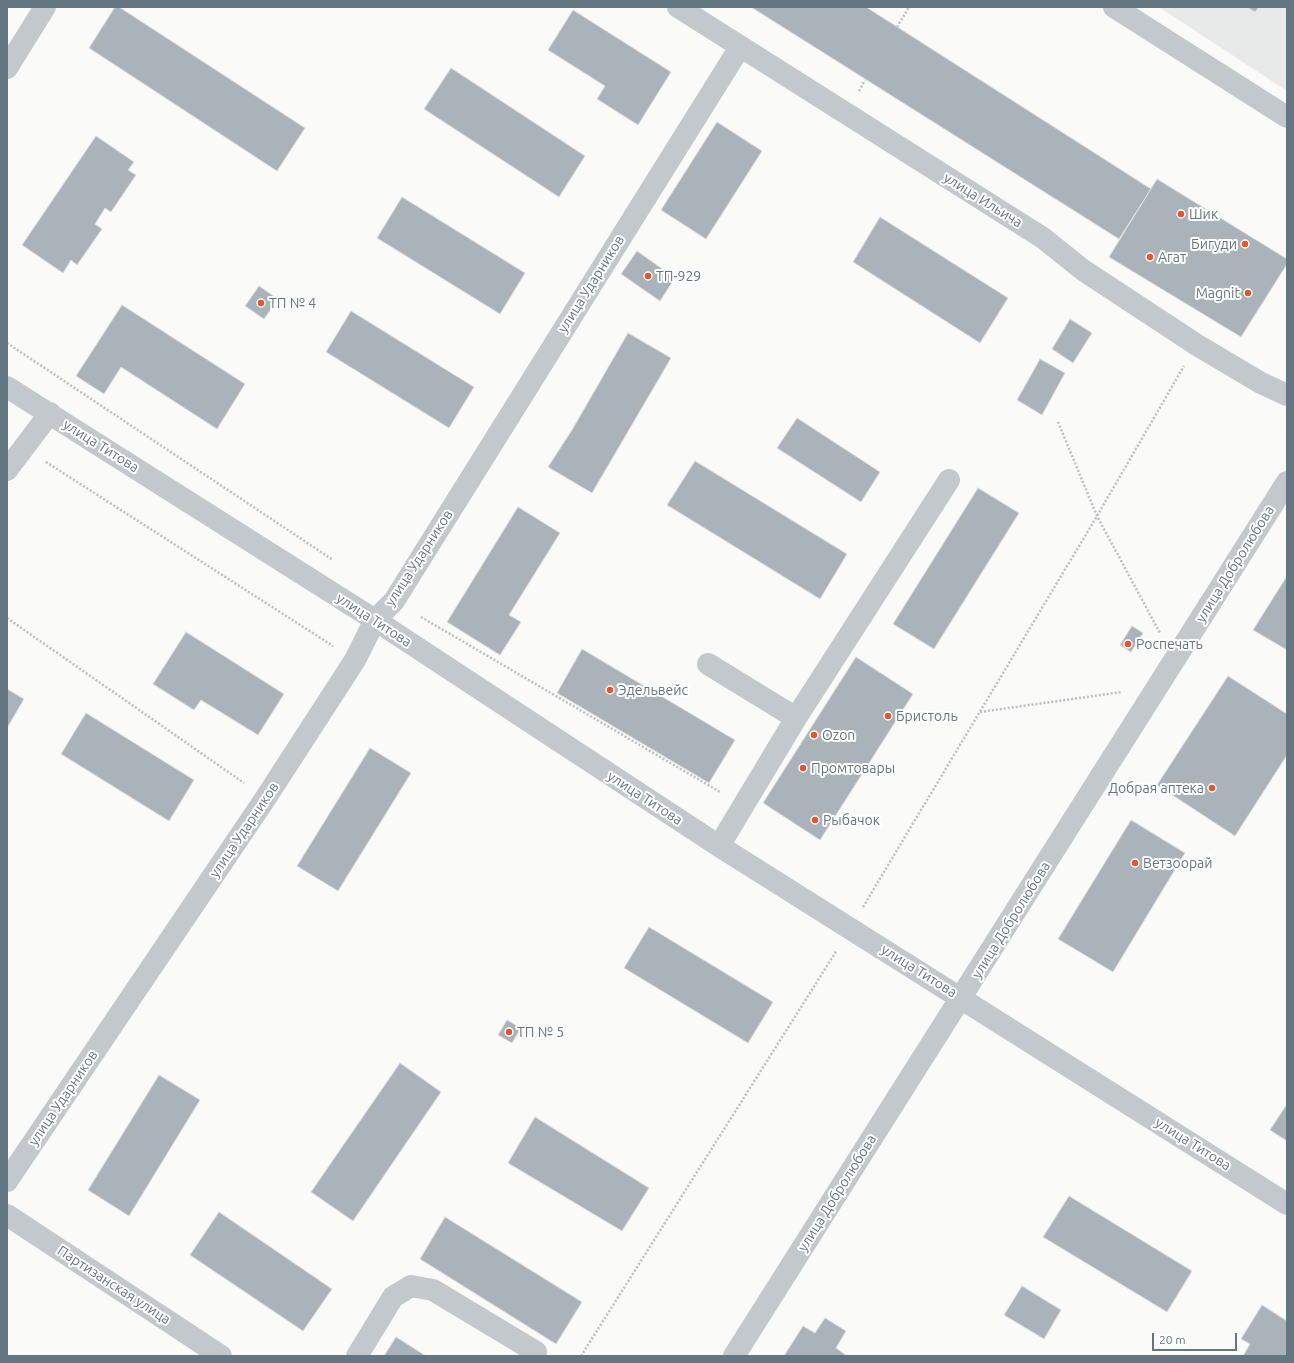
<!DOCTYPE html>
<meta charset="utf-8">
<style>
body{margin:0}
#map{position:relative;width:1294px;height:1363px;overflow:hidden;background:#fafaf8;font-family:Ubuntu,sans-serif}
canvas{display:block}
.frame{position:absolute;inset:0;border:8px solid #657683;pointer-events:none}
.scale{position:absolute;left:1152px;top:1333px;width:85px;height:18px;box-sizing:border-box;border:2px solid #657683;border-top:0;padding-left:5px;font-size:12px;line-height:14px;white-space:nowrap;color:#657683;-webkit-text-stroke:3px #fff;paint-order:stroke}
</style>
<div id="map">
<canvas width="1294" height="1363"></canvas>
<div class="frame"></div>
<div class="scale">20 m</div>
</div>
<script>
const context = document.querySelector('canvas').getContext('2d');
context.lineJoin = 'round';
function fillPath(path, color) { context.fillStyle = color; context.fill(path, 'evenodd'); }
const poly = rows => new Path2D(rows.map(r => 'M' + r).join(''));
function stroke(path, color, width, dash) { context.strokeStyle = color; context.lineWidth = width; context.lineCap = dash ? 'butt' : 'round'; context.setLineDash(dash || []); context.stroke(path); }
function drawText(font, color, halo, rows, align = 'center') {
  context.font = font + ' Ubuntu,sans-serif'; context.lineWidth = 4; context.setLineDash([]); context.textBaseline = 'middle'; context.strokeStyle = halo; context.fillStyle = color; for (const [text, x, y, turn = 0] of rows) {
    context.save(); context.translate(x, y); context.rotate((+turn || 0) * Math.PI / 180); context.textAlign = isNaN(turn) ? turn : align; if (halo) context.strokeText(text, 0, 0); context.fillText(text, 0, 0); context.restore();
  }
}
fillPath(poly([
 [1159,7,1287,7,1287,91]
]), '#e8e9e9');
const building = poly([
 [115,7,119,7,305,128,277,171,89,48,115,7],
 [751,7,866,7,1151,189,1119,239,751,7],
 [1247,7,1259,7,1255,12,1247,7],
 [573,10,671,72,638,125,597,99,605,86,548,50,573,10],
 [451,68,585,156,559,197,424,109,451,68],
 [717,122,762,151,706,239,661,210,717,122],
 [96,136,134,162,128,170,136,175,111,212,105,208,95,224,102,229,77,265,71,260,63,273,22,245,96,136],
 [1157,179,1287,259,1287,264,1241,337,1109,257,1157,179],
 [402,197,525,273,500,314,377,238,402,197],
 [880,217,1008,298,980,343,853,262,880,217],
 [637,251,675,278,660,301,621,274,637,251],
 [259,286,278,299,264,319,245,306,259,286],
 [122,305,245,384,217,429,121,367,104,394,76,376,122,305],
 [351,311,474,387,449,428,326,352,351,311],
 [1070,319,1092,333,1073,363,1052,349,1070,319],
 [628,333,671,358,592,493,548,467,572,430,628,333],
 [1040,359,1065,373,1042,415,1017,400,1040,359],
 [797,418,880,472,861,502,777,448,797,418],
 [695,461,847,554,820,599,667,505,695,461],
 [978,488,1019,513,934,649,893,624,978,488],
 [518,507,560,533,509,615,521,622,500,655,447,622,518,507],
 [1287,576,1287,650,1253,630,1287,576],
 [1132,626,1143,633,1131,652,1120,645,1132,626],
 [186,632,284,694,258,735,201,700,194,710,153,684,186,632],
 [582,649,735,740,709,783,557,693,582,649],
 [856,657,913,694,820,840,763,803,856,657],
 [1228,676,1287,714,1287,755,1235,836,1157,785,1228,676],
 [7,689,24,699,7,728,7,689],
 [86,713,194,780,169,821,61,754,86,713],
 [370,748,411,773,338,891,297,866,370,748],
 [1131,820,1185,853,1113,972,1058,939,1131,820],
 [649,927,773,1002,748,1043,624,968,649,927],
 [507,1020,521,1028,512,1043,498,1035,507,1020],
 [400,1063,441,1092,353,1221,311,1192,400,1063],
 [159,1075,200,1100,129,1216,88,1190,159,1075],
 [1287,1104,1287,1141,1270,1130,1287,1104],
 [535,1117,649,1188,622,1231,508,1163,535,1117],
 [1069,1196,1192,1271,1167,1312,1043,1237,1069,1196],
 [219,1212,332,1289,303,1331,190,1255,219,1212],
 [445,1217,582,1302,556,1344,420,1259,445,1217],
 [1022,1286,1061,1310,1044,1339,1004,1315,1022,1286],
 [1262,1305,1287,1321,1287,1356,1243,1356,1250,1344,1241,1339,1262,1305],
 [825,1318,846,1331,836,1348,847,1356,784,1356,803,1326,815,1333,825,1318],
 [396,1337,426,1356,384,1356,396,1337]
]);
fillPath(building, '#aab3b9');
stroke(building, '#dcdcda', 1);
stroke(poly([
 [897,27,909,7],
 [859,91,865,80],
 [7,343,333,560],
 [1058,422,1097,516,1160,633],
 [46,462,333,646],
 [421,617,720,792],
 [7,618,244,783],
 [980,712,1122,692],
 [863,907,1097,516,1184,366],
 [581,1356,837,950]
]), '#bbbfc2', 2.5, [2, 2]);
stroke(poly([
 [678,7,1043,238,1083,270,1197,345,1261,383,1287,395],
 [1114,7,1287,117],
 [7,68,45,7],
 [7,387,375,620,719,846,1287,1204],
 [7,470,50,413],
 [708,664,796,718,719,846],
 [796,718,949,480],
 [7,1181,265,799,355,660,375,620,394,601,740,47],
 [7,1215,221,1356],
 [357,1356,393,1297,411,1286,433,1290,536,1352],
 [734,1356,1287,482]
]), '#c3c8cc', 22);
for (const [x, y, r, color] of [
 [1181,214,4,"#e4572e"],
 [1245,244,4,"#e4572e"],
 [1150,257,4,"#e4572e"],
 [648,276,4,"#e4572e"],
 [1248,293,4,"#e4572e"],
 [261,303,4,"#e4572e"],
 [1128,644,4,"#e4572e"],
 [610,690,4,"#e4572e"],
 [888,716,4,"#e4572e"],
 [814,735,4,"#e4572e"],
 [803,768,4,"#e4572e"],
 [1212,788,4,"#e4572e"],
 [815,820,4,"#e4572e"],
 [1135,863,4,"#e4572e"],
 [509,1032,4,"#e4572e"]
]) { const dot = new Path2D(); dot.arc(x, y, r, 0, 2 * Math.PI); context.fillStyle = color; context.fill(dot); stroke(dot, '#fff', 1.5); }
drawText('14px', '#657683', '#fff', [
 ["улица Ильича",983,200,32],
 ["улица Ударников",591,284,-58],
 ["улица Титова",101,446,32],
 ["улица Ударников",419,558,-57],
 ["улица Добролюбова",1235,564,-58],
 ["улица Титова",374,620,33],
 ["улица Титова",645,798,33],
 ["улица Ударников",244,830,-56],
 ["улица Добролюбова",1011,920,-58],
 ["улица Титова",919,971,32],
 ["улица Ударников",63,1098,-56],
 ["улица Титова",1193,1144,32],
 ["улица Добролюбова",837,1193,-58],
 ["Партизанская улица",114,1285,33]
]);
drawText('14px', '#657683', '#fff', [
 ["Шик",1189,214],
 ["Бигуди",1237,244,"right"],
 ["Агат",1158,257],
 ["ТП-929",656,276],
 ["Magnit",1240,293,"right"],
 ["ТП № 4",269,303],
 ["Роспечать",1136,644],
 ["Эдельвейс",618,690],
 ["Бристоль",896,716],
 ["Ozon",822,735],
 ["Промтовары",811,768],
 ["Добрая аптека",1204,788,"right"],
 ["Рыбачок",823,820],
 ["Ветзоорай",1143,863],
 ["ТП № 5",517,1032]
], 'left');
</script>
